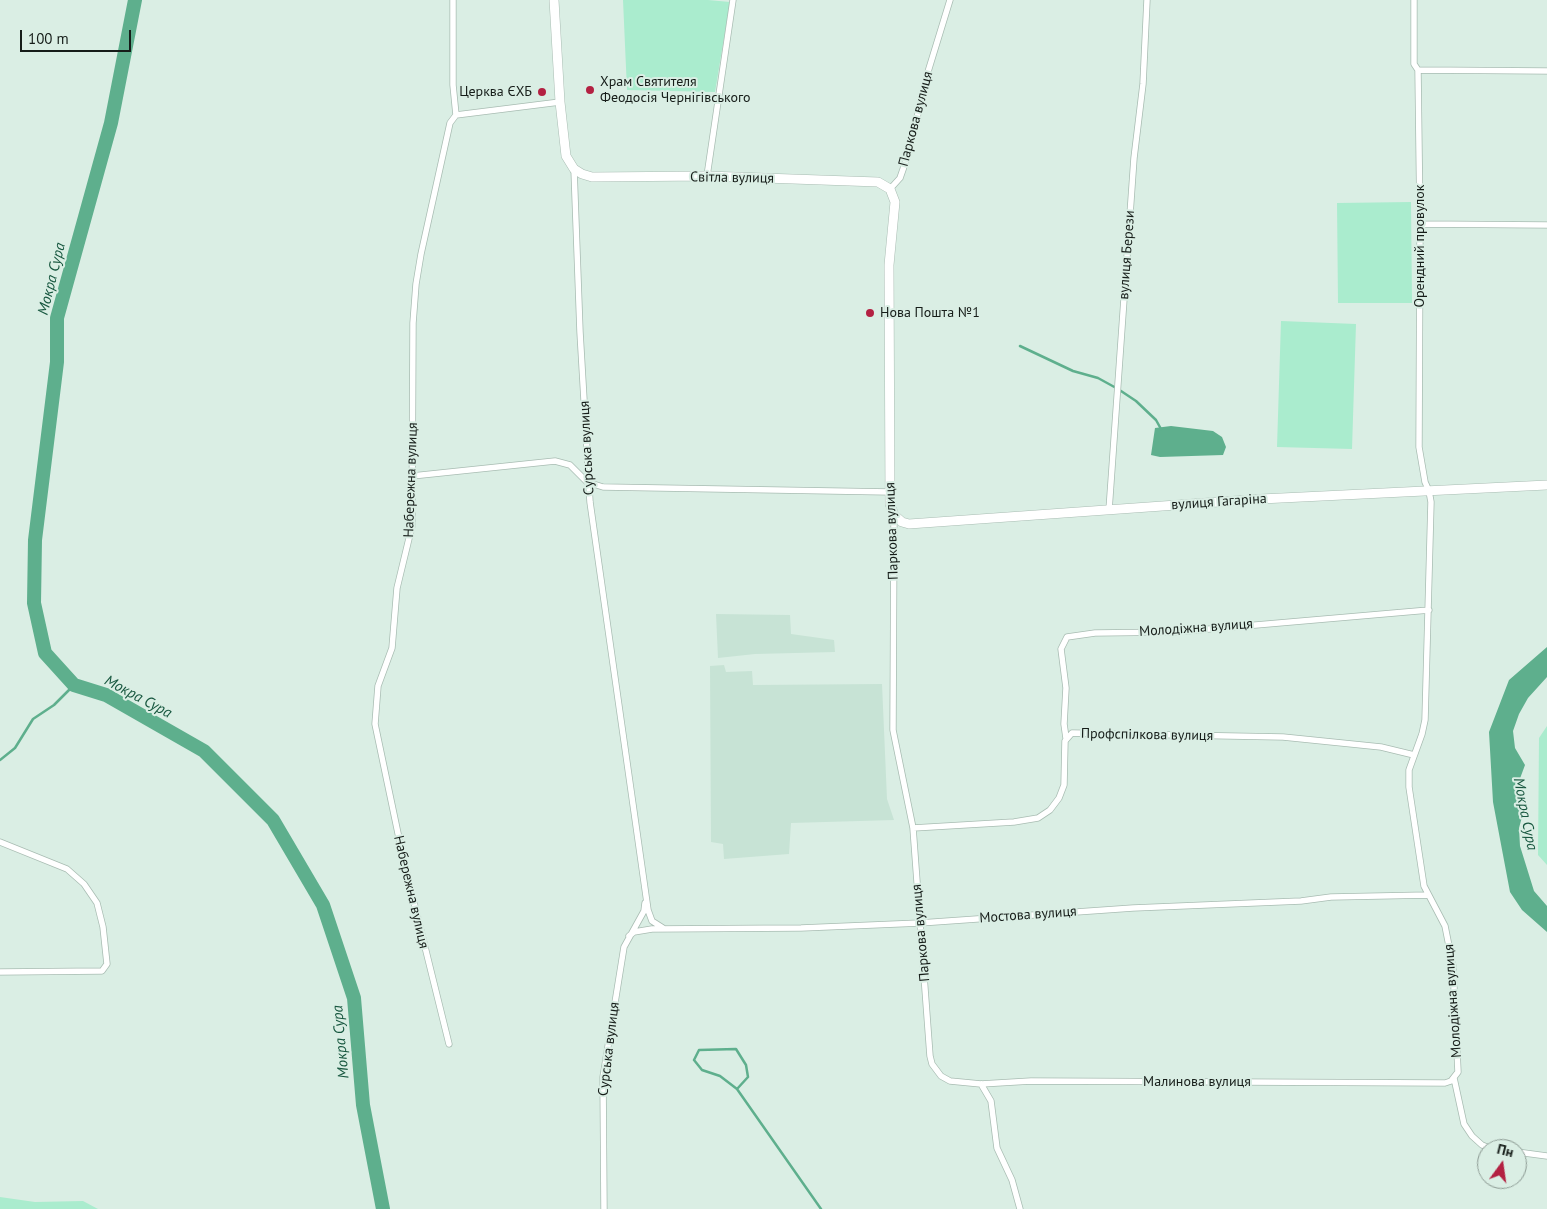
<!DOCTYPE html>
<meta charset="utf-8">
<style>
body{margin:0}
#map{position:relative;width:1547px;height:1209px;overflow:hidden;background:#daeee4;font-family:"PT Sans",sans-serif}
canvas{display:block}
.north{position:absolute;left:1477px;top:1139px;width:50px;height:50px;box-sizing:border-box;background:#daeee4;border:1px solid #8c9a93;border-radius:50%;rotate:14deg;font-size:14px;font-weight:700;line-height:20px;text-align:center;color:#161d19}
.north::after{content:'';display:block;margin:auto;width:18px;height:22px;background:#b32142;clip-path:polygon(50% 0,100% 100%,50% 72%,0 100%)}
.scale{position:absolute;left:20px;top:30px;width:111px;height:22px;box-sizing:border-box;border:2px solid #161d19;border-top:0;padding-left:6px;font-size:15px;line-height:18px;white-space:nowrap;color:#161d19;-webkit-text-stroke:4px #daeee4;paint-order:stroke}
</style>
<div id="map">
<canvas width="1547" height="1209"></canvas>
<div class="north">Пн</div>
<div class="scale">100 m</div>
</div>
<script>
const context = document.querySelector('canvas').getContext('2d');
context.lineJoin = 'round';
function fillPath(path, color) { context.fillStyle = color; context.fill(path, 'evenodd'); }
const poly = rows => new Path2D(rows.map(r => 'M' + r).join(''));
function stroke(path, color, width, dash) { context.strokeStyle = color; context.lineWidth = width; context.lineCap = dash ? 'butt' : 'round'; context.setLineDash(dash || []); context.stroke(path); }
function drawText(font, color, halo, rows, align = 'center') {
  context.font = font + ' "PT Sans",sans-serif'; context.lineWidth = 4; context.setLineDash([]); context.textBaseline = 'middle'; context.strokeStyle = halo; context.fillStyle = color; for (const [text, x, y, turn = 0] of rows) {
    context.save(); context.translate(x, y); context.rotate((+turn || 0) * Math.PI / 180); context.textAlign = isNaN(turn) ? turn : align; if (halo) context.strokeText(text, 0, 0); context.fillText(text, 0, 0); context.restore();
  }
}
fillPath(poly([
 [716,614,790,615,791,634,834,640,835,652,755,654,718,658],
 [724,665,726,672,752,671,753,685,882,684,887,799,894,820,791,823,789,854,724,859,723,844,711,842,710,666]
]), '#c7e3d5');
fillPath(poly([
 [623,0,708,0,730,2,715,92,627,90],
 [1411,202,1412,303,1338,303,1337,203],
 [1281,321,1356,324,1352,449,1277,447],
 [1547,726,1547,865,1538,855,1539,738],
 [0,1197,35,1202,83,1201,98,1209,0,1209]
]), '#aaecce');
fillPath(poly([
 [1171,426,1213,431,1222,437,1226,447,1223,455,1160,457,1151,455,1155,428],
 [1547,647,1547,677,1528,698,1519,714,1513,731,1515,748,1525,765,1515,792,1520,800,1522,817,1519,828,1520,846,1534,891,1547,906,1547,932,1522,910,1510,892,1493,802,1489,732,1509,680]
]), '#5eaf8d');
stroke(poly([
 [1020,346,1073,371,1098,378,1118,389,1136,401,1156,420,1161,429],
 [0,760,15,748,33,719,54,705,74,685],
 [737,1089,748,1077,746,1065,736,1049,699,1050,694,1060,702,1070,720,1076,737,1089,821,1209]
]), '#5eaf8d', 2.5);
stroke(poly([
 [135,0,111,123,57,318,57,362,35,540,34,603,45,653,74,685,106,695,204,751,273,820,323,905,354,998,363,1105,383,1209]
]), '#5eaf8d', 14);
const street = poly([
 [1418,70,1547,71],
 [456,115,560,102],
 [574,169,580,332,590,502,648,910,652,921,663,928],
 [707,176,733,0],
 [890,189,900,178,909,152,927,75,950,0],
 [1420,224,1547,225],
 [412,476,555,461,570,465,587,482,603,487,890,492],
 [1109,510,1134,158,1143,84,1147,0],
 [894,515,893,730,913,828,930,1056,932,1064,941,1076,950,1081,981,1084,1031,1081,1445,1083,1451,1081,1458,1072,1453,966,1445,926,1424,886,1409,787,1409,770,1422,734,1425,720,1431,502,1429,491,1425,482,1419,447,1420,224,1418,70,1414,64,1414,0],
 [1066,738,1064,724,1066,688,1061,649,1067,637,1095,633,1175,632,1429,610],
 [913,828,1014,822,1038,818,1050,810,1059,798,1064,785,1065,741,1072,733,1283,737,1381,747,1414,755],
 [0,842,67,869,84,884,97,903,103,927,107,964,102,971,0,972],
 [629,936,634,932,652,929,801,928,920,923,1133,908,1301,901,1331,897,1428,895],
 [449,1044,404,862,375,724,378,686,392,648,397,588,412,526,413,323,416,284,421,254,450,123,456,115,453,85,453,0],
 [1454,1078,1464,1124,1472,1136,1482,1145,1492,1149],
 [981,1084,991,1101,997,1148,1012,1180,1020,1209],
 [1517,1152,1547,1156],
 [604,1209,603,1077,624,947,644,911,645,903]
]);
const secondary = poly([
 [554,0,560,102,566,156,574,169,582,174,592,177,707,176,878,182,890,189,895,202,889,265,890,504,894,515,902,522,909,524,1261,499,1547,485]
]);
stroke(street, '#a8bcb2', 7);
stroke(secondary, '#a8bcb2', 10);
stroke(street, '#fff', 5.5);
stroke(secondary, '#fff', 9);
for (const [x, y, r, color] of [
 [590,90,5,"#b32142"],
 [542,92,5,"#b32142"],
 [870,313,5,"#b32142"]
]) { const dot = new Path2D(); dot.arc(x, y, r, 0, 2 * Math.PI); context.fillStyle = color; context.fill(dot); stroke(dot, '#daeee4', 2); }
drawText('14px', '#161d19', '#daeee4', [
 ["Храм Святителя",600,82],
 ["Феодосія Чернігівського",600,98],
 ["Церква ЄХБ",532,92,"right"],
 ["Нова Пошта №1",880,313]
], 'left');
drawText('14px', '#161d19', '#daeee4', [
 ["Паркова вулиця",916,119,-75],
 ["Світла вулиця",732,178,1],
 ["Орендний провулок",1420,246,-90],
 ["вулиця Берези",1127,255,-86],
 ["Сурська вулиця",587,448,-93],
 ["Набережна вулиця",411,480,-88],
 ["вулиця Гагаріна",1219,502,-4],
 ["Паркова вулиця",892,531,-92],
 ["Молодіжна вулиця",1196,628,-4],
 ["Профспілкова вулиця",1147,735,1],
 ["Набережна вулиця",411,892,77],
 ["Мостова вулиця",1028,915,-4],
 ["Паркова вулиця",921,933,-95],
 ["Молодіжна вулиця",1453,1001,-94],
 ["Сурська вулиця",609,1049,-83],
 ["Малинова вулиця",1197,1082]
]);
drawText('italic 15px', '#17573f', '#daeee4', [
 ["Мокра Сура",52,279,-76],
 ["Мокра Сура",138,697,28],
 ["Мокра Сура",1525,814,79],
 ["Мокра Сура",341,1042,-95]
]);
</script>
